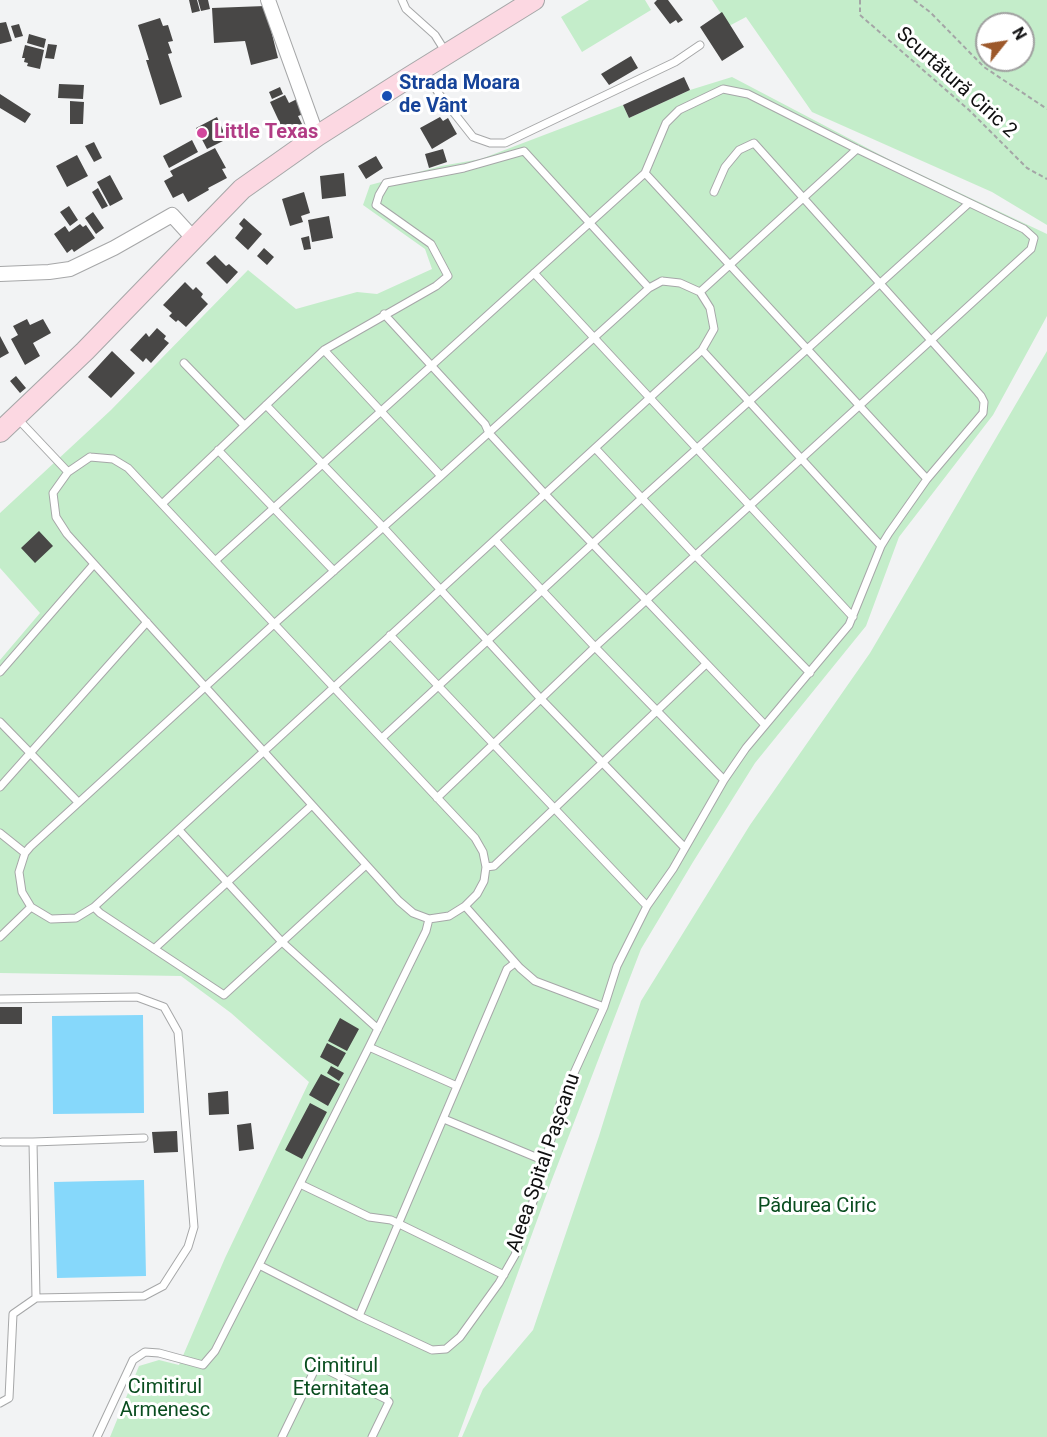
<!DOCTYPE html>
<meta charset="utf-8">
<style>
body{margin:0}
#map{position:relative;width:1047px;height:1437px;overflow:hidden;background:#f2f3f4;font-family:Roboto,sans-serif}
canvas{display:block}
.north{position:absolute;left:975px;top:12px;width:60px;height:60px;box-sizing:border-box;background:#fff;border:2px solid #9f9f9f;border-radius:50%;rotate:60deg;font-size:16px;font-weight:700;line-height:24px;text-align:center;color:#0f0f10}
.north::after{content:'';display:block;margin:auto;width:21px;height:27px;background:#9d592b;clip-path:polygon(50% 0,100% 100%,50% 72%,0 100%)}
</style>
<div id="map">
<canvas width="1047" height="1437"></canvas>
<div class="north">N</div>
</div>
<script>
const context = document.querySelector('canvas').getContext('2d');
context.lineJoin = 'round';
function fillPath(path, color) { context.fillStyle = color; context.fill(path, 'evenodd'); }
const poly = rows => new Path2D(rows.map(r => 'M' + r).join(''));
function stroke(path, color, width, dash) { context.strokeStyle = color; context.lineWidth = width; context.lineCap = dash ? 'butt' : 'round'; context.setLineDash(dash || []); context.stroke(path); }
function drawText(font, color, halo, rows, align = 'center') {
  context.font = font + ' Roboto,sans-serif'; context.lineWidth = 6; context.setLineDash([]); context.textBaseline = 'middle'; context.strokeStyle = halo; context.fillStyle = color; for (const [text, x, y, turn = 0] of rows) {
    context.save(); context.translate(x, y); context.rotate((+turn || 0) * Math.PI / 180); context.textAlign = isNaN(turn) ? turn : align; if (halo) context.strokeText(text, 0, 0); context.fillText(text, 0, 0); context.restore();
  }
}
fillPath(poly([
 [589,0,645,0,651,10,582,52,561,17],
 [712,0,1047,0,1047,225,992,192,812,112,746,17,729,26],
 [987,24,1023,24,1023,60,987,60],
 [732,77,892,161,1047,234,1047,316,993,415,899,537,866,626,755,763,693,862,641,949,551,1182,458,1437,110,1437,139,1366,159,1360,179,1365,225,1258,309,1082,231,1013,181,976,0,973,0,660,40,613,0,568,0,513,111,410,248,270,296,309,357,292,377,294,432,269,425,249,363,205,370,185,441,166,481,159,623,105,629,118,690,90],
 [1047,351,1047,1437,462,1437,483,1389,533,1330,599,1136,641,1001,750,825,870,653]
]), '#c4edca');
fillPath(poly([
 [143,1015,144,1113,53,1114,52,1016],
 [144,1180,146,1276,57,1278,54,1182]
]), '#86d8fb');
fillPath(poly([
 [189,0,197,0,200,11,192,13],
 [198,0,208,0,210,9,201,11],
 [657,0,668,0,683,20,678,23,676,20,670,24,654,3],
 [265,6,278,58,251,65,245,41,214,43,212,8],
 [722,12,744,47,722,61,700,27],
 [160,18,163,26,168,25,173,41,168,42,172,53,168,54,182,97,160,105,146,60,149,60,138,25],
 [6,22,12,41,0,44,0,23],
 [19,24,23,36,15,38,11,26],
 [29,34,46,39,44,48,27,43],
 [48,44,57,45,54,59,45,58],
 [25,45,44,50,40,69,27,66,28,63,24,62,25,58,22,58],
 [631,56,638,68,609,85,601,74],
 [684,77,690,90,629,118,623,105],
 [59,84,84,85,83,99,58,98],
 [280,87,283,94,272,99,269,92],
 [0,94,31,114,25,123,0,108],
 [285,95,289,103,297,99,304,114,298,116,303,126,285,134,270,102],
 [70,101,84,102,83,124,70,124],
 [217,117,227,139,207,149,196,128],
 [440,117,443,121,448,118,457,134,432,149,420,128],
 [192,140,198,152,169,168,163,156],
 [94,142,102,158,94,162,85,146],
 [215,148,226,168,222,169,227,178,208,188,209,190,188,202,183,193,173,198,164,181,173,176,170,171],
 [443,149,447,162,429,168,425,154],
 [77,155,88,176,67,187,56,166],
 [376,156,383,168,366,179,358,166],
 [344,173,346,196,322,199,320,176],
 [110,175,123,199,110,206,97,182],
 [98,188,108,206,102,209,92,192],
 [304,192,310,213,301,216,303,222,290,226,282,199],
 [69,206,78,220,70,226,60,212],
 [93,212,104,228,96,234,85,218],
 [329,216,333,238,312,242,308,220],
 [244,218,262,234,248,250,235,238,243,228,239,224],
 [80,224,83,227,86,225,95,238,74,252,72,249,67,253,54,234,65,226,69,232],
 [309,236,311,249,304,250,301,238],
 [264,248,274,257,267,265,257,256],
 [215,255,226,266,229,264,238,272,227,284,206,263],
 [185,282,193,290,196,287,203,294,201,297,208,304,186,327,178,320,176,322,169,316,172,313,163,305],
 [27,319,30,325,43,319,51,333,33,343,40,356,25,365,11,339,18,335,13,326],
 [157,328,166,336,164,339,169,343,151,363,146,358,143,362,130,350,146,333,149,337],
 [0,336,9,353,0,358],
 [112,351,135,373,111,398,88,377],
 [16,376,26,388,20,393,10,381],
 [39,531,53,546,35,563,21,548],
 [0,1007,22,1007,22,1024,0,1024],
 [340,1018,359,1029,347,1051,328,1041],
 [327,1043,346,1053,338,1067,320,1057],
 [331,1066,344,1073,339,1081,327,1073],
 [321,1074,340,1084,328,1106,309,1095],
 [228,1091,229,1114,209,1115,208,1093],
 [310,1103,327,1112,302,1159,285,1150],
 [251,1123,254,1149,239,1151,237,1125],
 [177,1131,178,1152,154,1153,152,1132]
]), '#484746');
const lane = poly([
 [402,0,406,9,435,35,445,51],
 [424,70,439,94,473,137,490,143,505,143,675,62,700,45],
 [645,173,927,479],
 [534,273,853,617],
 [662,281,680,283,700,292,710,308,714,329,702,350,94,907,76,918,51,919,31,907,22,892,19,872,25,853,30,847,274,624,441,476,649,288,662,281],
 [700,292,857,149],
 [384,314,485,424,489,433,545,494,765,725],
 [324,350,441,476],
 [702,350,881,546],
 [184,363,244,425],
 [266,405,383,527,540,698,685,848],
 [18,419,68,472],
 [595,448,695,555,810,673],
 [218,450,334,571],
 [90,457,113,459,128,468,475,838,483,852,486,867,484,881,477,894,465,906,449,916,429,919,413,913,399,901,67,534,56,517,53,493,68,472,90,457],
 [162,504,324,350,436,286,448,276,431,244,376,205,379,195,386,183,464,168,524,151,649,288],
 [495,540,595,647,724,780],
 [215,561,645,173,666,123,679,110,723,89,748,94,857,149,1024,229,1034,238,1031,249,595,647,437,798],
 [390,635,647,906],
 [0,672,94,564],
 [0,722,78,802],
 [382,738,642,498,968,204],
 [0,787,147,622],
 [179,830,282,942,378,1029],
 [0,833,25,853],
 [486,867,494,866,706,664],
 [465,906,520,968,535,981,604,1007],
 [94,907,100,913,224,995,366,865],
 [429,919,426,931,369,1047,259,1265,359,1316,432,1350,446,1349,460,1337,499,1283,515,1255,542,1175,560,1104,604,1007,617,966,647,906,673,869,724,780,746,748,849,625,881,546,889,533,927,479,983,413,984,402,981,396,754,143,739,150,725,167,714,192],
 [0,937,31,907],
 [154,949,312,805],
 [0,999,137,997,164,1007,178,1032,194,1227,188,1247,163,1286,144,1296,36,1298,13,1314,9,1398,0,1403],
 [369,1047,457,1086],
 [444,1119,545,1161],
 [2,1142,33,1142],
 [300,1184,369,1217,391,1220,504,1275],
 [36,1298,33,1142,144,1138],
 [359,1316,507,969,515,963],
 [97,1437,133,1360,145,1352,159,1353,203,1365,215,1351,259,1265],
 [282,1437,317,1365,386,1399,389,1402,372,1437]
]);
const street = poly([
 [268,0,317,136],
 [0,274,49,272,70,269,114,248,172,215,193,238]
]);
const secondary = poly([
 [0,432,85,351,242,189,317,136,408,78,534,0]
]);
stroke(lane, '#a6a7a8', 9);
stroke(street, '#a6a7a8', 16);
stroke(secondary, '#a6a7a8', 22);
stroke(poly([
 [860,0,860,15,969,110,1027,168,1047,179],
 [914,0,930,12,984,67,1047,109]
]), '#a4a5a6', 2, [4.5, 3]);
stroke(lane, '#fff', 7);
stroke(street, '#fff', 14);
stroke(secondary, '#fcd8e2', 20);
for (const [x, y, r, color] of [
 [387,96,6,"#1a4fb4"],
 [202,133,6,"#d1479c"]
]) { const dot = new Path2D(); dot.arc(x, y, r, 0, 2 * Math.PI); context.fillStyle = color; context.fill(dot); stroke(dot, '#fff', 2); }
drawText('20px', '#0f0f10', '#fff', [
 ["Scurtătură Ciric 2",956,83,42],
 ["Aleea Spital Pașcanu",544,1163,-71]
]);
drawText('bold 20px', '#164399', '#fff', [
 ["Strada Moara",399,84],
 ["de Vânt",399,107]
], 'left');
drawText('bold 20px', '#b23c85', '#fff', [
 ["Little Texas",214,133]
], 'left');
drawText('20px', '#094d1f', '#fff', [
 ["Pădurea Ciric",817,1207],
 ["Cimitirul",341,1367],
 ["Eternitatea",341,1390],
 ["Cimitirul",165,1388],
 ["Armenesc",165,1411]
]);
</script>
